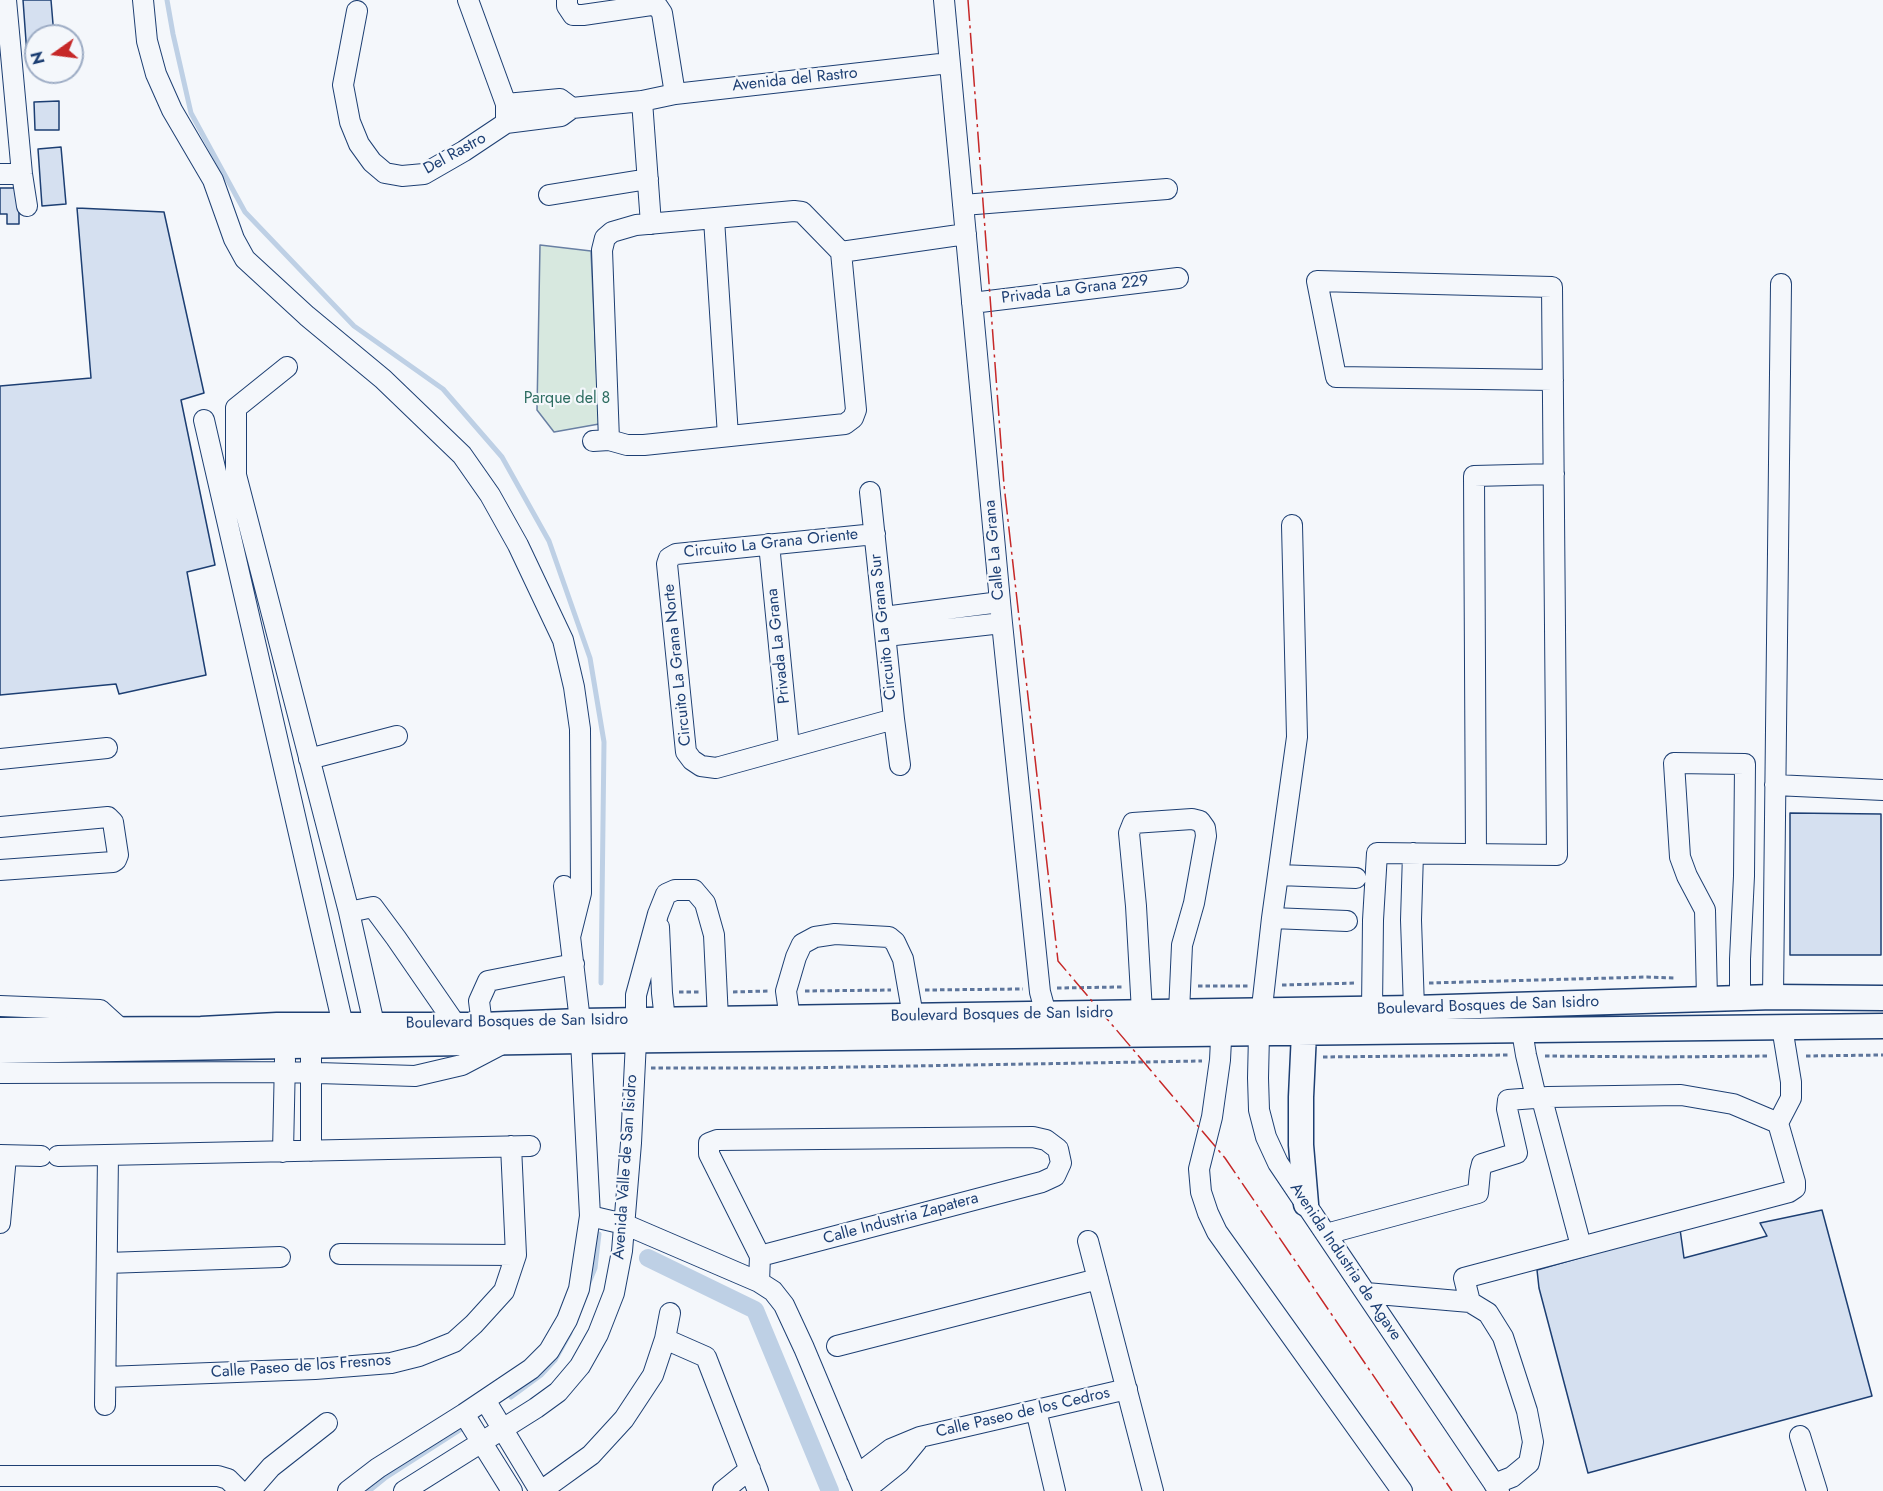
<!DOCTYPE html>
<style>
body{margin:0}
#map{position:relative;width:1883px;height:1491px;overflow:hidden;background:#f4f7fb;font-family:Jost,sans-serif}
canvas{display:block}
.north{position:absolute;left:24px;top:24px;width:60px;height:60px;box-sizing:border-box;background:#f4f7fb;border:2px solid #9eadc5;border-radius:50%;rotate:256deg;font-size:16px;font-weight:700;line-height:24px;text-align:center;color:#1d3f73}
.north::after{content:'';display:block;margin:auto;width:21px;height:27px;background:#c62828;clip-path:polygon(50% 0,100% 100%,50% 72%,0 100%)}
</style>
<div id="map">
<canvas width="1883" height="1491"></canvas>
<div class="north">N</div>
</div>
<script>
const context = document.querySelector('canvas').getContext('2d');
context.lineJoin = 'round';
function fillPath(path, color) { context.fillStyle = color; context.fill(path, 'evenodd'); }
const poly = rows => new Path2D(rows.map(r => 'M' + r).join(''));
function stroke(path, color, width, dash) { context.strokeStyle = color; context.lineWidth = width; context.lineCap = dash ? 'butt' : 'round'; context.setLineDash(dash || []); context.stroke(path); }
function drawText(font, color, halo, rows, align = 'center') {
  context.font = font + ' Jost,sans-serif'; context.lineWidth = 4.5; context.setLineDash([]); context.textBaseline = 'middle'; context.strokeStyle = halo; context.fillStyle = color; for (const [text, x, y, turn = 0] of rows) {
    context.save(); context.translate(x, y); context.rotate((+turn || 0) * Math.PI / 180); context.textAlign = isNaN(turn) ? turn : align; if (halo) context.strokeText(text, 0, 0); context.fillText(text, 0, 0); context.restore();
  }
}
const green = poly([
 [540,245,591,251,599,424,554,432,537,410,540,245]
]);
fillPath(green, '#d7e8df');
stroke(green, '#687fa3', 1.5);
stroke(poly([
 [167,0,173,34,191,113,245,212,354,326,443,389,502,457,549,541,590,658,604,742,601,983],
 [588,1285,595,1268,599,1234],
 [511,1397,541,1375,555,1360,570,1333],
 [369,1491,385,1478,466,1426]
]), '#bed0e5', 5);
stroke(poly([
 [648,1258,755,1310,830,1491]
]), '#bed0e5', 18);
const building = poly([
 [23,0,51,0,54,36,36,36,36,55,27,55,23,0],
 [59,101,59,130,35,130,34,102,59,101],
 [61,147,66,204,42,206,38,149,61,147],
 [0,188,19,188,19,224,7,224,7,214,0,214,0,188],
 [77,208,164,212,204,393,181,400,215,565,187,572,206,675,119,694,116,684,0,695,0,386,91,378,77,208],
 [1790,813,1881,814,1881,955,1790,955,1790,813],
 [1822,1210,1872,1396,1588,1473,1539,1288,1537,1270,1680,1229,1684,1258,1767,1236,1760,1223,1822,1210]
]);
fillPath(building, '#d5e0f0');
stroke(building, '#1d3f73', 1.5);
const minor = poly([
 [6,0,22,174,27,206],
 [143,0,147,41,156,74,172,110,213,180,234,239,245,259,307,316,383,379,462,455,490,495,518,545,563,640,574,687,580,729,581,893,570,937],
 [567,0,567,6,573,15,583,15,651,5,658,7,662,13,675,94],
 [944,0,1002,623,1040,992,1046,1014,1047,1027],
 [357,11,343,85,350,122,359,144,372,162,385,173,402,176,424,174,464,151,506,123,506,104,468,0],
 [642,101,651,224],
 [506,104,560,99,572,108],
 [506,123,561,116,572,108,642,101,675,94,949,63],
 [0,174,22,174],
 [549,195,648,179],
 [963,205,1167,189],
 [714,219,728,436],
 [841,252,966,234],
 [972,303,1178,278],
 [287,367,236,408,236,475,349,912,374,1024],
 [204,420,343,1025],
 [609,440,602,250,605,238,612,232,636,225,794,211,802,212,841,252],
 [593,441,609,440,627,445,644,445,845,424,853,418,856,410,841,252],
 [870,492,894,719,900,765],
 [1292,525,1297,737,1272,918,1259,1034,1258,1078,1259,1110,1266,1137,1278,1163,1499,1491],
 [875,534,676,554,669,558,667,564,686,752,692,760,701,766,716,768,894,719],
 [769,544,789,747],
 [884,617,1000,602],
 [886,636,1002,623],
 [0,759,107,748],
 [309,759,397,736],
 [1775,785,1883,790],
 [0,827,108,817,113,822,118,855,116,860,113,862,0,870],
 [1413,853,1411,920,1414,1008],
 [1476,854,1474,476,1554,474],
 [1279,875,1356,878],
 [349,912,373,907,396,938,456,1025],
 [1272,918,1347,921],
 [659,927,662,993,665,1020],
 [1773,997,1781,284],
 [1707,999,1705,910,1687,876,1680,857,1674,763,1745,764,1744,876,1740,959,1740,997],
 [0,1006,100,1010,122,1030],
 [1372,1009,1373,920,1377,853,1557,855,1552,287,1317,281,1336,377,1553,380],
 [1142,1012,1136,906,1129,833,1133,823,1192,819,1200,821,1205,828,1206,836,1194,903,1182,945,1179,1012],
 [790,1019,786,991,796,957,802,944,815,937,835,934,889,937,895,942,903,959,913,1016],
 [1222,1020,1220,1060,1212,1117,1199,1169,1201,1192,1208,1213,1217,1232,1402,1491],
 [482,1025,479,1001,488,981,574,964],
 [1522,1031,1526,1055,1536,1097,1543,1103,1581,1246],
 [0,1073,286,1072,415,1076,462,1065,504,1043],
 [311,1151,311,1031],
 [283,1152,285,1059],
 [0,1155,41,1156],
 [58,1156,530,1146],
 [590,1216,624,1224,759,1282,773,1291,784,1305,804,1348,864,1491],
 [0,1223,6,1156],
 [1326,1234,1478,1193,1480,1172,1482,1164,1517,1153,1507,1109,1508,1100,1548,1097,1681,1095,1733,1104,1778,1123],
 [1088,1241,1153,1491],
 [340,1254,516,1255],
 [107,1263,280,1257],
 [759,1282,760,1256,709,1154,709,1143,717,1140,1033,1137,1046,1140,1058,1149,1061,1163,1055,1176,1042,1182,760,1256],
 [1366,1293,1470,1302,1488,1313,1503,1337,1527,1411,1533,1442,1529,1463,1512,1477,1494,1484],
 [1470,1302,1464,1278,1789,1192,1795,1188,1795,1182,1778,1123,1791,1098,1791,1082,1782,1027],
 [665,1339,706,1357,758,1491],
 [837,1346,1098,1279],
 [106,1377,315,1369,391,1363,419,1356,454,1342,474,1324,504,1291,516,1255,511,1146],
 [485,1400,540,1491],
 [105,1405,108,1155],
 [1036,1410,1055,1491],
 [464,1414,512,1491],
 [1800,1436,1817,1491],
 [857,1475,891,1449,920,1437,1127,1389],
 [0,1476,218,1476,228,1479,240,1491],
 [250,1491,271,1467,327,1423],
 [348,1491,378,1468,464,1414,531,1369,549,1351,567,1320,579,1289,590,1216,580,1021,564,886],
 [404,1491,536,1408,558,1392,580,1366,598,1334,614,1293,622,1251,631,1143,636,1041,636,995,658,914,666,894,675,890,694,890,705,903,714,935,718,1019],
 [541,1491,591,1455,624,1419,653,1375,665,1339,670,1313],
 [723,1491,750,1469],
 [864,1491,899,1463,917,1441]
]);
const major = poly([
 [0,1030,201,1029,277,1025,482,1025,580,1021,1414,1008,1773,997,1883,998],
 [1304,1033,1301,1097,1301,1145,1306,1204],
 [0,1051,581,1041,1883,1026]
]);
stroke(minor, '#1d3f73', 22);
stroke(major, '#1d3f73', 27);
stroke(poly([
 [1429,983,1647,977,1674,978],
 [1282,985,1356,983],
 [1198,986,1248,986],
 [1057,988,1122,987],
 [925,990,1023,989],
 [805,991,891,990],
 [679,992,699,992],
 [733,992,768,991],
 [1545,1056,1661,1057,1769,1056],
 [1806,1056,1883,1055],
 [1323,1057,1508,1055],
 [651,1068,795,1068,1202,1061]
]), '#5e769c', 3, [4.5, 3]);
stroke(minor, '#f4f7fb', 20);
stroke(major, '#f4f7fb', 24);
stroke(poly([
 [968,0,1004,485,1058,961,1225,1158,1452,1491]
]), '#c62828', 1.5, [21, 4.5, 3, 4.5]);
drawText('16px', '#1d3f73', '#f4f7fb', [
 ["Avenida del Rastro",795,80,-6],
 ["Del Rastro",455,154,-29],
 ["Privada La Grana 229",1075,290,-7],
 ["Circuito La Grana Oriente",771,544,-6],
 ["Calle La Grana",995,550,-95],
 ["Circuito La Grana Sur",884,627,-96],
 ["Privada La Grana",779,646,-96],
 ["Circuito La Grana Norte",678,665,-96],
 ["Boulevard Bosques de San Isidro",1488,1006,-2],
 ["Boulevard Bosques de San Isidro",1002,1015,-1],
 ["Boulevard Bosques de San Isidro",517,1022,-1],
 ["Avenida Valle de San Isidro",626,1167,-86],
 ["Calle Industria Zapatera",901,1219,-15],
 ["Avenida Industria de Agave",1345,1262,56],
 ["Calle Paseo de los Fresnos",301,1367,-4],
 ["Calle Paseo de los Cedros",1023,1413,-13]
]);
drawText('16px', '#2c6c60', '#f4f7fb', [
 ["Parque del 8",567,399]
]);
</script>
